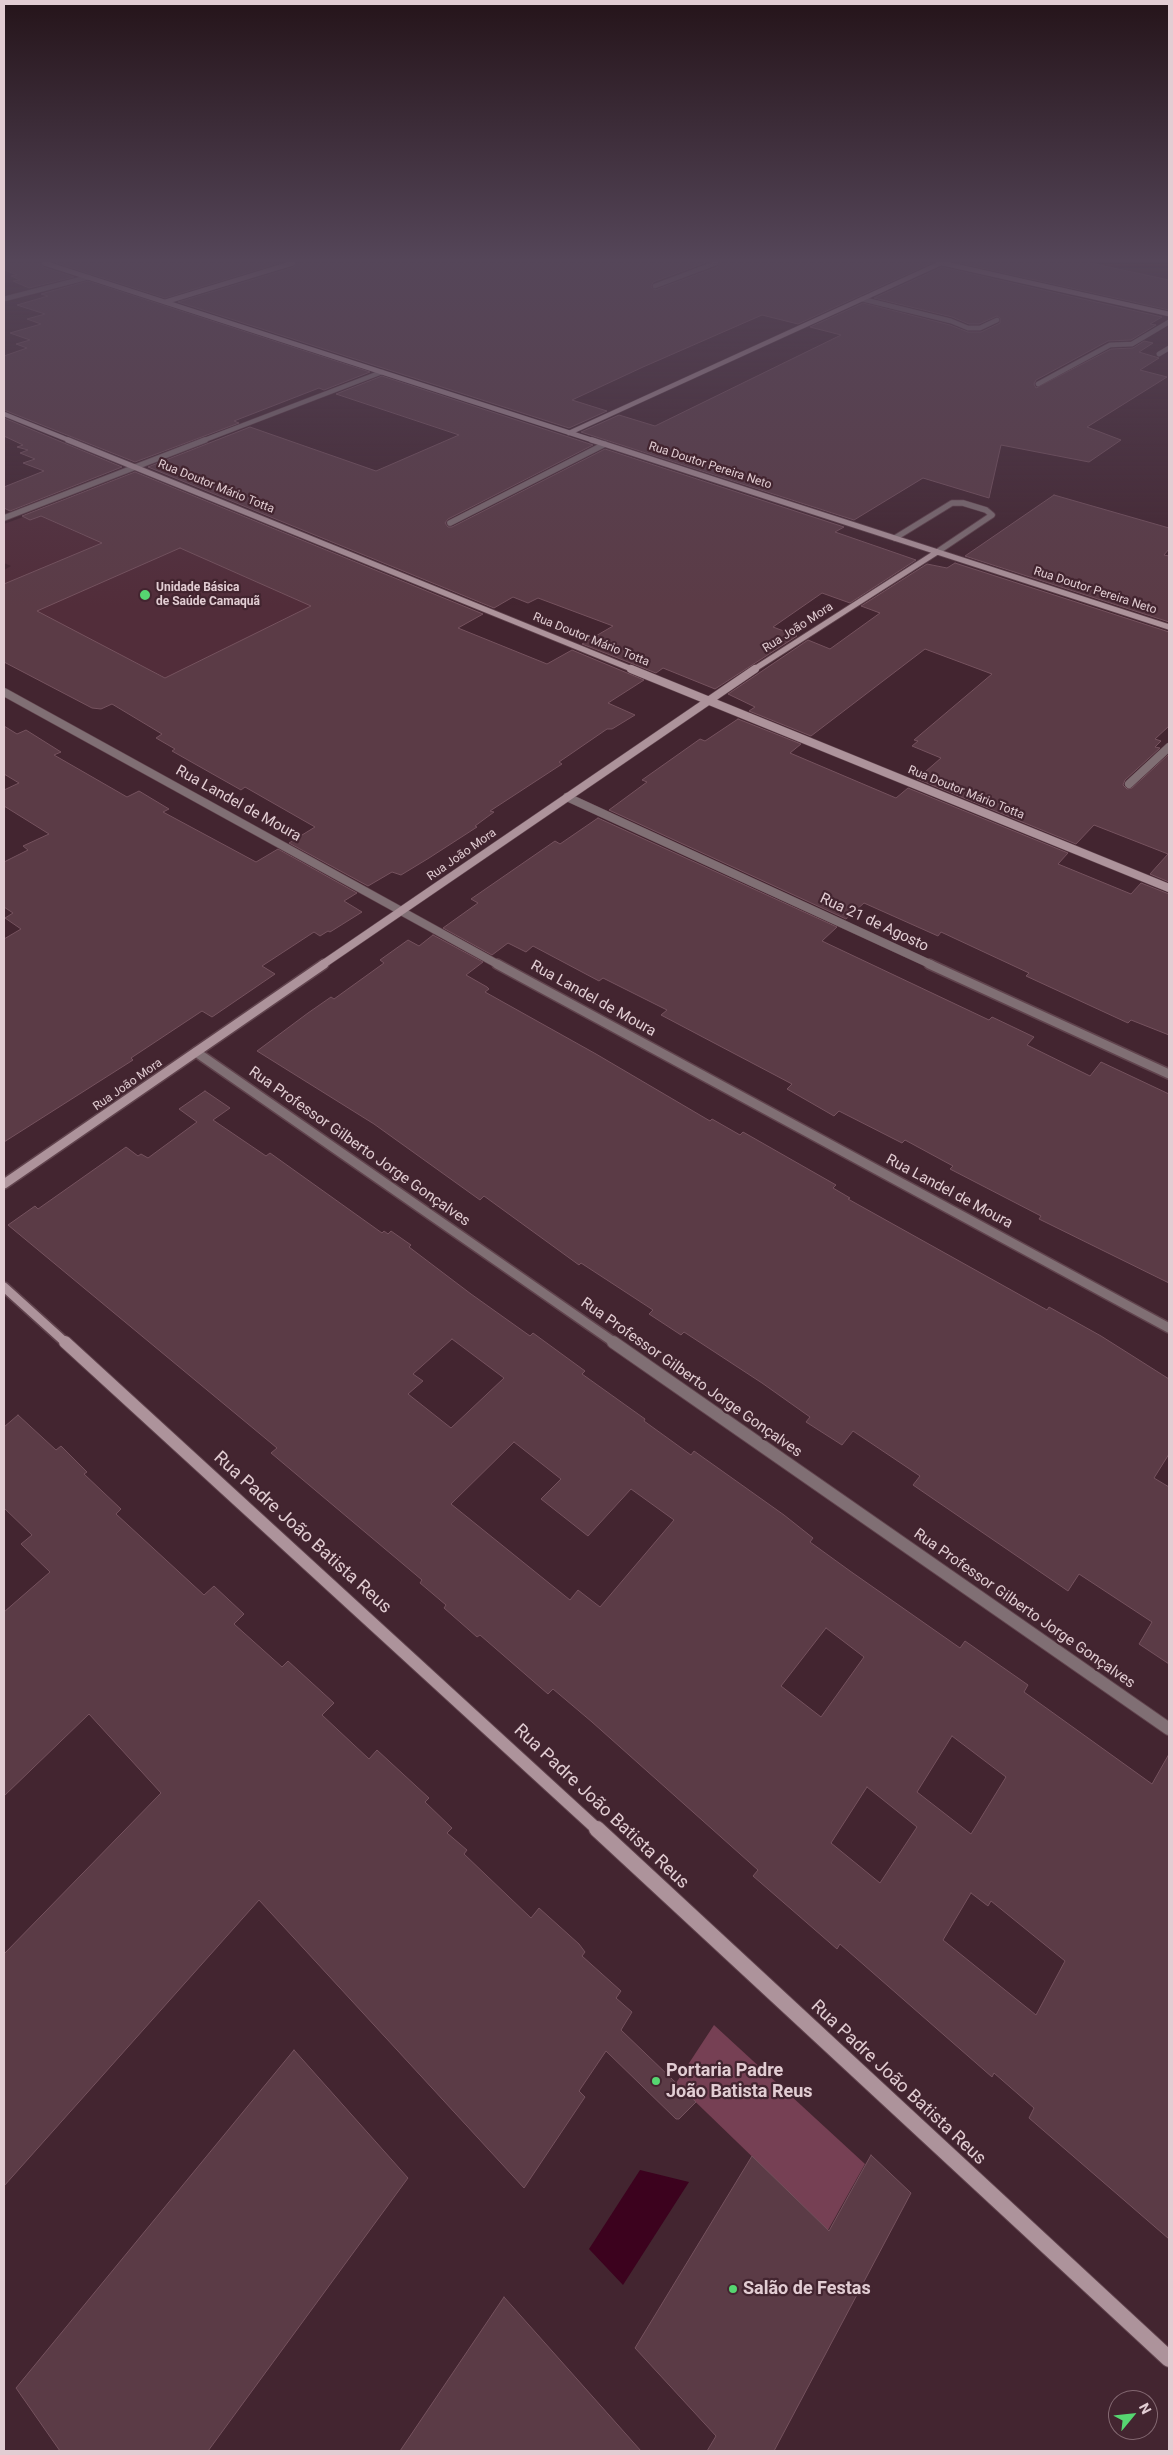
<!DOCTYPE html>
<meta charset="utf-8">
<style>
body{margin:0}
#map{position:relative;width:1173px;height:2455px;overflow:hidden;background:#432530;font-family:Roboto,sans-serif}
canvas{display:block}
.frame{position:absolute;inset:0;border:5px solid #e2cdd3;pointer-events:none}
.north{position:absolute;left:1108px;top:2390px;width:50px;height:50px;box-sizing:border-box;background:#432530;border:1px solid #836871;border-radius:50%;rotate:62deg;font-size:14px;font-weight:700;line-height:20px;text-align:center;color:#e2cdd3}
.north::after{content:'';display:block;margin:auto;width:18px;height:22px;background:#56d671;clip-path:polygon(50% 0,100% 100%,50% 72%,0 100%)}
</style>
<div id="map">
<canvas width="1173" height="2455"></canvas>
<div class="frame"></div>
<div class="north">N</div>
</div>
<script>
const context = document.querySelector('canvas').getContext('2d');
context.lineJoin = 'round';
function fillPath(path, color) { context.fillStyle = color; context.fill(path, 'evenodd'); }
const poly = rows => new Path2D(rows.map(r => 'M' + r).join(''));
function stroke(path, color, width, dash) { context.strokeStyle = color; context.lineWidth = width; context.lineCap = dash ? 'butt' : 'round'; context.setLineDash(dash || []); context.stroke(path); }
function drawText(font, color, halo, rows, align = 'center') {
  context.font = font + ' Roboto,sans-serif'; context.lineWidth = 4.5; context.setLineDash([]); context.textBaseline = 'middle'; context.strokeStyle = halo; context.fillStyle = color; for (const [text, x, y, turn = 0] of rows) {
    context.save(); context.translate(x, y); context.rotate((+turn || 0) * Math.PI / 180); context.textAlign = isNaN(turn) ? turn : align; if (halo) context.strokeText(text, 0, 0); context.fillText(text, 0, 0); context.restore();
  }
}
fillPath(poly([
 [34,513,85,536,120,521,311,606,166,678,4,596,4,570,11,566,4,563,4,524]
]), '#522d3a');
fillPath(poly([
 [714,2025,865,2164,828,2230,676,2083]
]), '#764054');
fillPath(poly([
 [640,2170,689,2182,623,2285,589,2249]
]), '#3c021e');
const building = poly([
 [4,263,40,263,43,267,74,277,29,288,13,281,20,280,11,276,17,275,4,270,4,263],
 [56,263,280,263,165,298,56,263],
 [297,263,705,263,653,282,651,287,655,290,717,267,720,263,932,263,798,324,762,315,643,367,572,400,607,411,569,428,178,302,294,267,297,263],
 [959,263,1091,263,1169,280,1169,310,959,263],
 [942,267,1162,317,1150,324,1156,325,1131,340,1108,341,1036,380,1034,384,1036,388,1111,349,1133,348,1144,341,1153,343,1139,352,1159,358,1140,370,1167,377,1087,427,1121,440,1089,462,1001,445,989,498,923,478,854,520,581,432,619,415,655,426,841,335,810,327,863,303,950,325,968,332,981,332,1000,323,1000,318,997,316,979,324,969,324,952,317,874,298,942,267],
 [88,281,370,372,324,390,319,388,234,421,239,423,135,462,4,410,4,356,27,348,16,344,30,340,10,333,41,324,27,319,45,314,17,305,48,296,41,294,88,281],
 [382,376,593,445,448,519,445,523,448,527,452,527,605,449,844,527,835,532,916,560,850,603,822,593,773,627,797,636,715,689,663,668,656,673,582,644,613,626,538,598,528,603,513,597,494,608,148,467,250,427,376,471,459,435,336,394,382,376],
 [4,418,64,443,122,467,10,511,4,508,4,487,44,471,23,463,35,459,20,453,28,450,17,447,23,445,4,436,4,418],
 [135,472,483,614,458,628,547,664,572,650,644,680,608,703,635,715,612,729,607,729,559,762,562,764,490,811,494,812,475,826,477,827,429,858,401,875,392,872,368,886,289,843,315,827,245,787,241,790,172,751,175,749,156,738,162,734,112,704,101,709,92,708,4,662,4,584,102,543,41,516,30,520,22,516,135,472],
 [180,548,311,606,165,678,37,611,180,548],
 [1054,495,1169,528,1169,549,1164,555,1169,556,1169,622,965,556,1054,495],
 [955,563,1169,632,1169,726,1155,739,1161,741,1155,747,1160,748,1125,780,1123,785,1127,789,1132,788,1169,754,1169,882,1150,874,1168,854,1094,825,1076,844,917,779,941,758,912,746,918,741,914,740,992,674,925,649,811,736,749,711,755,707,728,694,808,640,830,649,880,613,861,606,927,564,947,568,955,563],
 [738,719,801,744,790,753,896,798,908,788,1068,853,1058,864,1131,894,1141,883,1169,894,1169,1035,1131,1020,1128,1023,1026,976,1029,973,941,932,938,936,864,903,846,919,609,810,647,782,642,780,700,739,705,741,738,719],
 [4,726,17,734,26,730,61,752,54,755,127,797,139,791,169,809,163,812,256,862,278,849,357,893,344,901,362,912,330,932,328,931,320,936,314,932,262,966,275,974,212,1017,202,1011,131,1058,133,1060,4,1142,4,939,21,929,5,918,13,913,4,907,4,862,28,850,23,846,49,834,4,806,4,790,19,783,4,774,4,726],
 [598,818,837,927,822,941,989,1020,992,1017,1034,1037,1027,1045,1090,1076,1101,1062,1169,1094,1169,1283,1039,1219,1041,1216,950,1169,953,1166,905,1140,902,1143,839,1111,834,1116,787,1089,792,1084,661,1015,667,1010,603,978,599,981,533,946,526,952,508,943,492,955,443,928,478,903,471,899,555,841,560,844,598,818],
 [433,935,483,962,466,975,487,987,489,989,485,992,596,1054,710,1121,712,1119,740,1135,743,1132,836,1185,833,1188,850,1198,848,1199,1047,1310,1049,1307,1101,1336,1169,1379,1169,1454,1154,1478,1169,1487,1169,1664,1139,1644,1152,1622,1079,1574,1068,1591,913,1485,920,1476,853,1431,842,1445,806,1422,810,1417,762,1383,684,1332,681,1335,649,1314,653,1310,581,1263,579,1265,484,1196,480,1200,374,1124,257,1051,308,1013,331,997,334,999,384,963,380,960,408,940,419,946,433,935],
 [205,1091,230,1108,213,1120,266,1156,270,1153,382,1233,384,1231,388,1234,391,1231,411,1245,409,1247,471,1294,530,1336,533,1333,585,1371,582,1374,645,1419,644,1421,691,1455,694,1451,784,1515,813,1538,810,1542,850,1571,960,1648,965,1641,1028,1685,1024,1692,1152,1784,1169,1754,1169,2239,1029,2118,1034,2108,994,2073,992,2077,840,1944,837,1949,753,1876,758,1870,592,1722,553,1689,548,1694,480,1635,477,1637,444,1608,446,1605,420,1583,422,1580,271,1453,277,1448,8,1225,35,1206,38,1209,126,1147,138,1156,141,1154,148,1158,197,1122,179,1109,205,1091],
 [452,1339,504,1378,451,1428,408,1394,423,1381,413,1374,452,1339],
 [514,1442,561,1479,541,1499,588,1536,631,1489,674,1520,600,1607,578,1590,570,1600,451,1504,514,1442],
 [826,1628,864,1657,821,1717,781,1686,826,1628],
 [952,1736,1006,1777,971,1834,917,1792,952,1736],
 [867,1787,917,1827,880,1883,831,1843,867,1787],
 [971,1893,988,1906,991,1901,1065,1961,1036,2015,943,1940,971,1893],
 [18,1415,56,1450,61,1446,87,1472,84,1474,121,1509,116,1514,204,1595,214,1586,244,1614,234,1624,282,1667,288,1661,334,1703,322,1715,369,1759,377,1750,429,1798,425,1802,452,1828,447,1833,467,1850,464,1854,531,1918,539,1908,579,1944,585,1952,582,1956,621,1991,616,1998,632,2012,621,2030,696,2102,679,2119,676,2119,606,2051,579,2091,585,2097,524,2188,259,1900,4,2186,4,1954,161,1793,89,1714,4,1796,4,1612,50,1572,21,1544,32,1535,4,1508,4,1427,18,1415],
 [294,2050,408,2178,208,2451,60,2451,16,2388,294,2050],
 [871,2155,911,2193,774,2451,707,2451,716,2436,635,2348,752,2156,829,2231,871,2155],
 [504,2297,641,2451,400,2451,504,2297]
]);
fillPath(building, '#5b3b46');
stroke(building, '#75525e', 1);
const laneFar1 = poly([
 [655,286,716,263]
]);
const lane = poly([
 [895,538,952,503,963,503,986,510,992,515,937,552]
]);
const streetFar4 = poly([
 [4,299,89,277],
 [862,299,951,321,968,328,980,328,997,320],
 [1159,354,1169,348],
 [1038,384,1110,345,1132,344,1169,322],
 [202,441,382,372]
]);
const streetFar3 = poly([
 [4,518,205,440],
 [450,523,605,444]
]);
const streetFar2 = poly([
 [4,692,499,965],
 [1129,784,1169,747],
 [567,797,932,965]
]);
const streetFar1 = poly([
 [497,964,1169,1328],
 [929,964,1169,1074],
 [196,1052,615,1343]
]);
const street = poly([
 [613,1342,1169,1729]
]);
const secondaryFar5 = poly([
 [44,263,595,441],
 [942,263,1169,314],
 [165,302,293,263],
 [4,414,71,441],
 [569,433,941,263]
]);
const secondaryFar4 = poly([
 [68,440,634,670],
 [592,440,1169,627],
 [753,670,937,552]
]);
const secondaryFar3 = poly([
 [631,669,1169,888],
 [322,965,755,669]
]);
const secondaryFar2 = poly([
 [4,1184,324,964],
 [4,1287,66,1343]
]);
const secondaryFar1 = poly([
 [65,1342,598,1830]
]);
const secondary = poly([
 [597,1829,1169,2359]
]);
stroke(laneFar1, '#60434d', 5.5);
stroke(lane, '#60434d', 7);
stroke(streetFar4, '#60434d', 5.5);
stroke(streetFar3, '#60434d', 7);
stroke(streetFar2, '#60434d', 9);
stroke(streetFar1, '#60434d', 12);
stroke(street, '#60434d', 14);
stroke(secondaryFar5, '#60434d', 5.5);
stroke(secondaryFar4, '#60434d', 7);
stroke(secondaryFar3, '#60434d', 9);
stroke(secondaryFar2, '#60434d', 12);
stroke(secondaryFar1, '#60434d', 14);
stroke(secondary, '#60434d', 18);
stroke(laneFar1, '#806f74', 4.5);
stroke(lane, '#806f74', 5.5);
stroke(streetFar4, '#806f74', 4.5);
stroke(streetFar3, '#806f74', 5.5);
stroke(streetFar2, '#806f74', 8);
stroke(streetFar1, '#806f74', 9);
stroke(street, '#806f74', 12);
stroke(secondaryFar5, '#ad939b', 4.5);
stroke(secondaryFar4, '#ad939b', 5.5);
stroke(secondaryFar3, '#ad939b', 8);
stroke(secondaryFar2, '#ad939b', 9);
stroke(secondaryFar1, '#ad939b', 12);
stroke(secondary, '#ad939b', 16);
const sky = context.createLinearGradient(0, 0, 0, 606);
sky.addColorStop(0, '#25141a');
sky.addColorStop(0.43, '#554659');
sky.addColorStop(1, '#55465900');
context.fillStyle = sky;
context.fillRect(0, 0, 1173, 606);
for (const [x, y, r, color] of [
 [145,595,6,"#56d671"],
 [656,2081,5,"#56d671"],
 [733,2289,5,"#56d671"]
]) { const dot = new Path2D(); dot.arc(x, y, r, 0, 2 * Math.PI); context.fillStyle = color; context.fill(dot); stroke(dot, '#432530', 2); }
drawText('12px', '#e2cdd3', '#432530', [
 ["Rua Doutor Pereira Neto",710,466,18],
 ["Rua Doutor Mário Totta",216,487,22],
 ["Rua Doutor Pereira Neto",1095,591,18],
 ["Rua João Mora",798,628,-33],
 ["Rua Doutor Mário Totta",591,640,22],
 ["Rua Doutor Mário Totta",966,793,22],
 ["Rua João Mora",462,855,-35],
 ["Rua João Mora",128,1085,-35]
]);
drawText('bold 12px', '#e2cdd3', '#432530', [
 ["Unidade Básica",156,588],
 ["de Saúde Camaquã",156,602]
], 'left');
drawText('15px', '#e2cdd3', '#432530', [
 ["Rua Landel de Moura",238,804,29],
 ["Rua 21 de Agosto",874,923,25],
 ["Rua Landel de Moura",593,999,29],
 ["Rua Professor Gilberto Jorge Gonçalves",359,1147,35],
 ["Rua Landel de Moura",949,1192,28],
 ["Rua Professor Gilberto Jorge Gonçalves",691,1378,35],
 ["Rua Professor Gilberto Jorge Gonçalves",1024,1609,35]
]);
drawText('18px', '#e2cdd3', '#432530', [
 ["Rua Padre João Batista Reus",302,1533,42],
 ["Rua Padre João Batista Reus",601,1807,43],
 ["Rua Padre João Batista Reus",898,2083,43]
]);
drawText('bold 18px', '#e2cdd3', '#432530', [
 ["Portaria Padre",666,2071],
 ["João Batista Reus",666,2092],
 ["Salão de Festas",743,2289]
], 'left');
</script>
